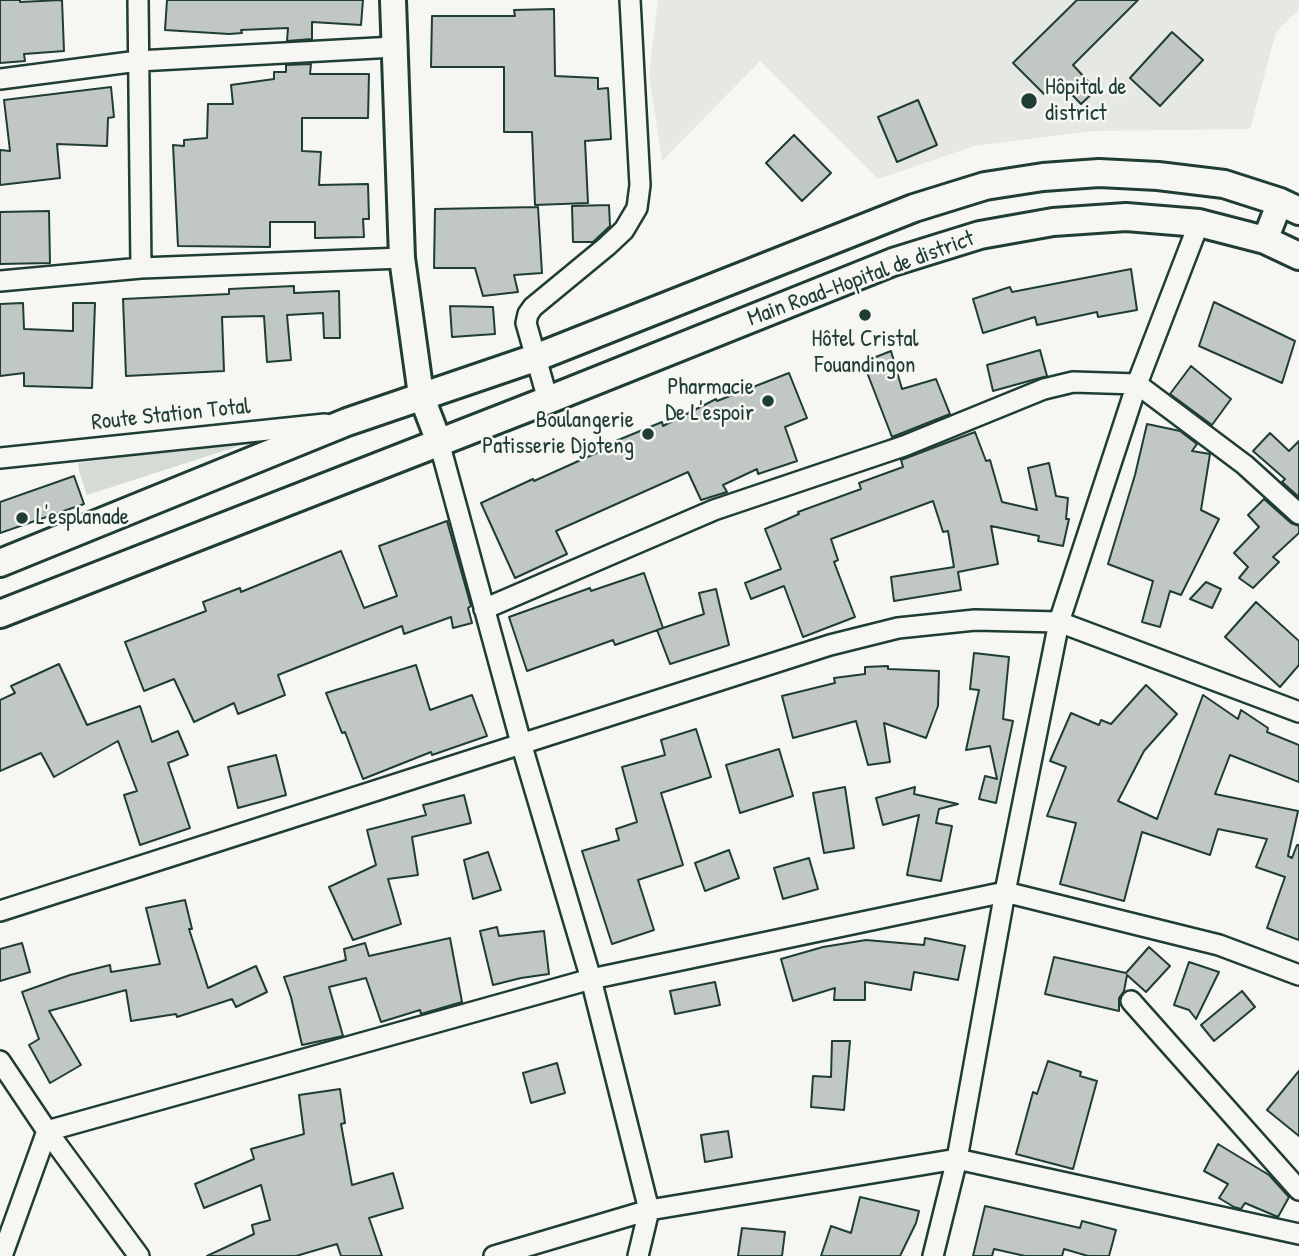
<!DOCTYPE html>
<meta charset="utf-8">
<style>
body{margin:0}
canvas{display:block;background:#f6f6f2}
</style>
<canvas width="1299" height="1256"></canvas>
<script>
const context = document.querySelector('canvas').getContext('2d');
context.lineJoin = 'round';
function fillPath(path, color) { context.fillStyle = color; context.fill(path, 'evenodd'); }
const poly = rows => new Path2D(rows.map(r => 'M' + r).join(''));
function stroke(path, color, width, dash) { context.strokeStyle = color; context.lineWidth = width; context.lineCap = dash ? 'butt' : 'round'; context.setLineDash(dash || []); context.stroke(path); }
function drawText(font, color, halo, rows, align = 'center') {
  context.font = font + ' "Patrick Hand",sans-serif'; context.lineWidth = 5; context.setLineDash([]); context.textBaseline = 'middle'; context.strokeStyle = halo; context.fillStyle = color; for (const [text, x, y, turn = 0] of rows) {
    context.save(); context.translate(x, y); context.rotate((+turn || 0) * Math.PI / 180); context.textAlign = isNaN(turn) ? turn : align; if (halo) context.strokeText(text, 0, 0); context.fillText(text, 0, 0); context.restore();
  }
}
fillPath(poly([
 [658,0,1299,0,1299,9,1276,32,1250,129,1093,131,974,146,878,179,760,61,662,161,649,74]
]), '#e6e8e4');
fillPath(poly([
 [241,441,242,445,87,495,79,471,78,463]
]), '#d6dbd6');
const building = poly([
 [0,0,20,0,20,2,62,0,64,51,24,54,25,61,0,63,0,0],
 [167,0,363,0,361,25,312,22,312,39,287,41,288,28,241,30,242,33,229,34,165,30,167,0],
 [1077,0,1138,0,1073,65,1096,90,1081,104,1058,80,1044,94,1013,63,1077,0],
 [554,9,555,76,598,78,598,89,608,88,611,139,585,141,588,203,535,205,532,132,504,132,504,67,431,67,432,16,515,16,514,10,554,9],
 [1172,32,1203,60,1160,106,1130,78,1172,32],
 [311,64,310,74,369,74,368,118,302,118,302,151,321,152,319,185,368,184,369,219,363,219,364,237,315,238,315,222,270,222,270,247,178,246,173,145,184,146,184,140,207,138,208,104,233,104,231,85,274,79,274,72,286,72,286,65,311,64],
 [111,87,114,117,108,118,107,146,57,144,60,178,0,185,0,150,10,151,4,100,111,87],
 [918,100,937,145,897,162,878,117,918,100],
 [794,135,831,173,802,201,766,163,794,135],
 [609,205,610,226,593,242,573,242,572,206,609,205],
 [538,207,542,273,514,275,518,292,483,296,475,268,434,268,435,209,538,207],
 [49,211,50,263,0,264,0,212,49,211],
 [1131,269,1137,310,1098,317,1097,312,1037,325,1035,317,983,333,973,299,1010,287,1012,292,1131,269],
 [294,286,294,293,339,291,340,338,324,338,323,313,287,315,291,360,267,362,264,316,222,317,224,371,126,376,123,299,229,294,229,289,294,286],
 [1214,302,1295,341,1282,383,1199,346,1214,302],
 [23,303,24,329,73,331,73,303,95,303,92,388,24,386,24,373,0,376,0,304,23,303],
 [450,306,493,307,495,334,452,337,450,306],
 [1040,350,1047,376,993,391,987,365,1040,350],
 [891,351,902,389,936,379,950,414,892,437,863,362,891,351],
 [1191,366,1231,399,1212,425,1170,394,1191,366],
 [789,373,807,418,785,427,797,461,758,474,757,469,723,485,727,492,701,500,688,472,556,531,567,554,515,578,481,503,533,479,534,481,612,446,611,443,662,422,663,426,716,399,717,401,789,373],
 [1147,424,1180,431,1197,444,1192,451,1210,454,1201,510,1219,519,1181,595,1170,591,1160,627,1142,622,1153,581,1108,564,1135,475,1147,424],
 [975,432,986,461,990,460,1002,502,1037,510,1028,468,1049,463,1056,496,1068,498,1066,519,1069,519,1063,546,1038,541,1039,536,991,526,998,564,958,572,961,590,894,601,891,577,954,567,948,531,943,532,933,501,831,539,838,560,834,562,855,617,803,637,784,586,751,599,745,583,781,569,765,529,799,514,798,512,861,489,859,483,903,467,901,460,975,432],
 [1270,433,1289,451,1299,441,1299,497,1282,482,1285,479,1253,451,1270,433],
 [74,476,84,504,0,533,0,502,74,476],
 [1264,499,1291,523,1299,526,1299,533,1273,557,1279,562,1253,588,1239,578,1248,567,1234,553,1259,527,1248,515,1264,499],
 [447,521,471,606,468,608,472,623,453,628,451,617,404,634,402,626,278,675,285,695,238,714,234,703,194,722,174,679,144,691,125,642,206,611,203,602,240,588,241,592,341,551,364,608,397,596,379,546,447,521],
 [644,573,663,628,615,645,613,640,527,671,509,617,590,588,591,591,644,573],
 [1206,582,1221,589,1212,608,1190,599,1206,582],
 [716,589,729,645,670,664,657,630,704,614,699,593,716,589],
 [1256,602,1299,641,1299,665,1280,687,1225,637,1256,602],
 [974,653,1009,657,1003,719,1013,721,996,803,979,799,985,776,997,779,990,746,966,750,979,690,970,689,974,653],
 [59,664,87,725,140,706,152,742,178,731,188,755,168,763,190,828,140,845,124,795,137,791,118,741,54,777,41,753,0,771,0,700,15,693,11,686,59,664],
 [416,665,430,710,472,695,487,736,432,755,431,752,363,779,345,732,342,733,326,693,416,665],
 [888,666,888,669,939,671,938,706,926,738,884,723,890,762,868,765,856,721,793,738,782,696,835,683,834,678,865,674,865,667,888,666],
 [1146,685,1177,714,1144,751,1118,801,1157,819,1203,695,1238,719,1241,710,1268,728,1267,732,1299,745,1299,782,1230,755,1215,794,1298,811,1288,856,1292,858,1297,845,1299,845,1299,940,1267,928,1285,877,1256,867,1267,839,1218,829,1210,855,1142,832,1124,901,1060,884,1076,823,1047,816,1066,767,1050,761,1071,713,1099,725,1101,720,1111,724,1146,685],
 [696,729,711,777,661,793,683,865,638,880,654,930,612,944,582,851,619,840,616,829,637,822,622,767,665,755,661,740,696,729],
 [779,749,793,796,740,813,726,765,779,749],
 [276,755,286,795,238,808,228,767,276,755],
 [845,787,854,848,824,853,813,793,845,787],
 [915,787,914,794,958,804,939,809,936,823,952,826,941,881,907,875,919,815,883,825,876,798,915,787],
 [464,795,471,823,412,837,418,875,388,879,401,924,353,940,329,887,376,865,367,830,426,815,423,805,464,795],
 [729,850,739,878,705,891,695,863,729,850],
 [488,852,501,890,473,899,464,860,488,852],
 [809,858,818,889,783,899,774,868,809,858],
 [185,900,192,929,189,929,208,988,256,966,267,992,236,1007,232,999,177,1017,176,1014,131,1021,126,990,49,1011,81,1065,50,1083,29,1045,39,1039,22,992,70,975,110,965,111,972,160,964,146,908,185,900],
 [497,927,499,936,544,931,549,974,521,978,493,985,480,931,497,927],
 [450,938,462,1002,421,1014,420,1010,381,1022,366,978,329,987,343,1036,302,1045,291,997,284,977,346,960,344,949,365,943,369,956,450,938],
 [925,938,965,946,958,980,914,972,911,990,865,982,865,1000,834,1000,835,988,793,1001,781,959,823,947,866,940,924,945,925,938],
 [22,943,30,972,0,981,0,949,22,943],
 [1149,947,1170,966,1146,992,1127,975,1124,991,1119,998,1119,1011,1045,994,1054,957,1126,973,1149,947],
 [1189,962,1219,972,1196,1019,1189,1010,1174,1005,1189,962],
 [715,982,720,1005,675,1014,670,991,715,982],
 [1242,991,1255,1007,1214,1041,1201,1025,1242,991],
 [832,1041,850,1041,844,1110,811,1107,813,1076,831,1077,832,1041],
 [1048,1061,1081,1072,1080,1076,1097,1081,1073,1169,1016,1154,1033,1092,1037,1094,1048,1061],
 [557,1063,565,1093,531,1103,523,1073,557,1063],
 [1299,1071,1299,1136,1267,1110,1299,1071],
 [340,1089,345,1123,341,1124,352,1185,393,1173,403,1208,369,1218,382,1256,341,1256,337,1244,296,1256,207,1256,254,1234,252,1225,270,1220,261,1185,204,1208,195,1184,254,1159,251,1149,304,1134,299,1095,340,1089],
 [728,1131,732,1157,705,1162,701,1135,728,1131],
 [1218,1144,1269,1175,1289,1197,1278,1217,1245,1203,1241,1209,1234,1207,1219,1198,1228,1184,1204,1171,1218,1144],
 [860,1197,919,1211,916,1223,900,1256,821,1256,831,1226,851,1233,860,1197],
 [985,1206,1080,1228,1082,1221,1116,1230,1109,1256,1088,1256,1064,1249,1062,1256,1025,1256,994,1249,992,1256,973,1256,985,1206],
 [742,1228,785,1232,782,1256,738,1256,742,1228]
]);
fillPath(building, '#c1c8c3');
stroke(building, '#1f3d34', 2);
const minor = poly([
 [138,0,141,268],
 [0,79,138,61,394,47],
 [0,281,141,268,402,258],
 [548,400,526,323,528,314,533,307,607,246,624,230,637,208,640,185,630,0],
 [439,442,521,743,591,979,649,1210,638,1256],
 [0,458,325,424],
 [484,609,714,510,904,446,1044,389,1073,382,1137,384,1245,465,1299,514],
 [0,911,830,645,898,628,975,620,1059,622,1299,712],
 [1131,1001,1299,1190],
 [0,1061,47,1131,139,1256],
 [2,1256,47,1131,591,979,1005,892,1219,945,1299,975],
 [494,1256,649,1210,957,1159,1299,1234],
 [933,1256,957,1159,1005,892,1059,622,1137,384,1199,223]
]);
const tertiary = poly([
 [393,0,402,258,421,395,439,442],
 [1265,240,1280,202]
]);
const secondary = poly([
 [0,563,347,422,535,358,914,208,985,186,1043,177,1099,173,1158,176,1224,184,1280,202,1299,211],
 [0,614,548,400,893,262,980,235,1053,222,1126,217,1199,223,1265,240,1299,256]
]);
stroke(minor, '#1f3d34', 24);
stroke(tertiary, '#1f3d34', 30);
stroke(secondary, '#1f3d34', 32);
stroke(minor, '#f6f6f2', 19);
stroke(tertiary, '#f6f6f2', 24);
stroke(secondary, '#f6f6f2', 26);
for (const [x, y, r, color] of [
 [1029,101,9,"#1f3d34"],
 [865,315,7,"#1f3d34"],
 [768,401,7,"#1f3d34"],
 [648,434,7,"#1f3d34"],
 [22,518,7,"#1f3d34"]
]) { const dot = new Path2D(); dot.arc(x, y, r, 0, 2 * Math.PI); context.fillStyle = color; context.fill(dot); stroke(dot, '#f6f6f2', 2.5); }
drawText('23px', '#1f3d34', '#f6f6f2', [
 ["Hôpital de",1045,88],
 ["district",1045,114],
 ["Hôtel Cristal",865,340,"center"],
 ["Fouandingon",865,366,"center"],
 ["Pharmacie",754,388,"right"],
 ["De L'espoir",754,414,"right"],
 ["Boulangerie",634,421,"right"],
 ["Patisserie Djoteng",634,447,"right"],
 ["L'esplanade",36,518]
], 'left');
drawText('23px', '#1f3d34', '#f6f6f2', [
 ["Main Road-Hopital de district",861,279,-20],
 ["Route Station Total",171,415,-6]
]);
</script>
